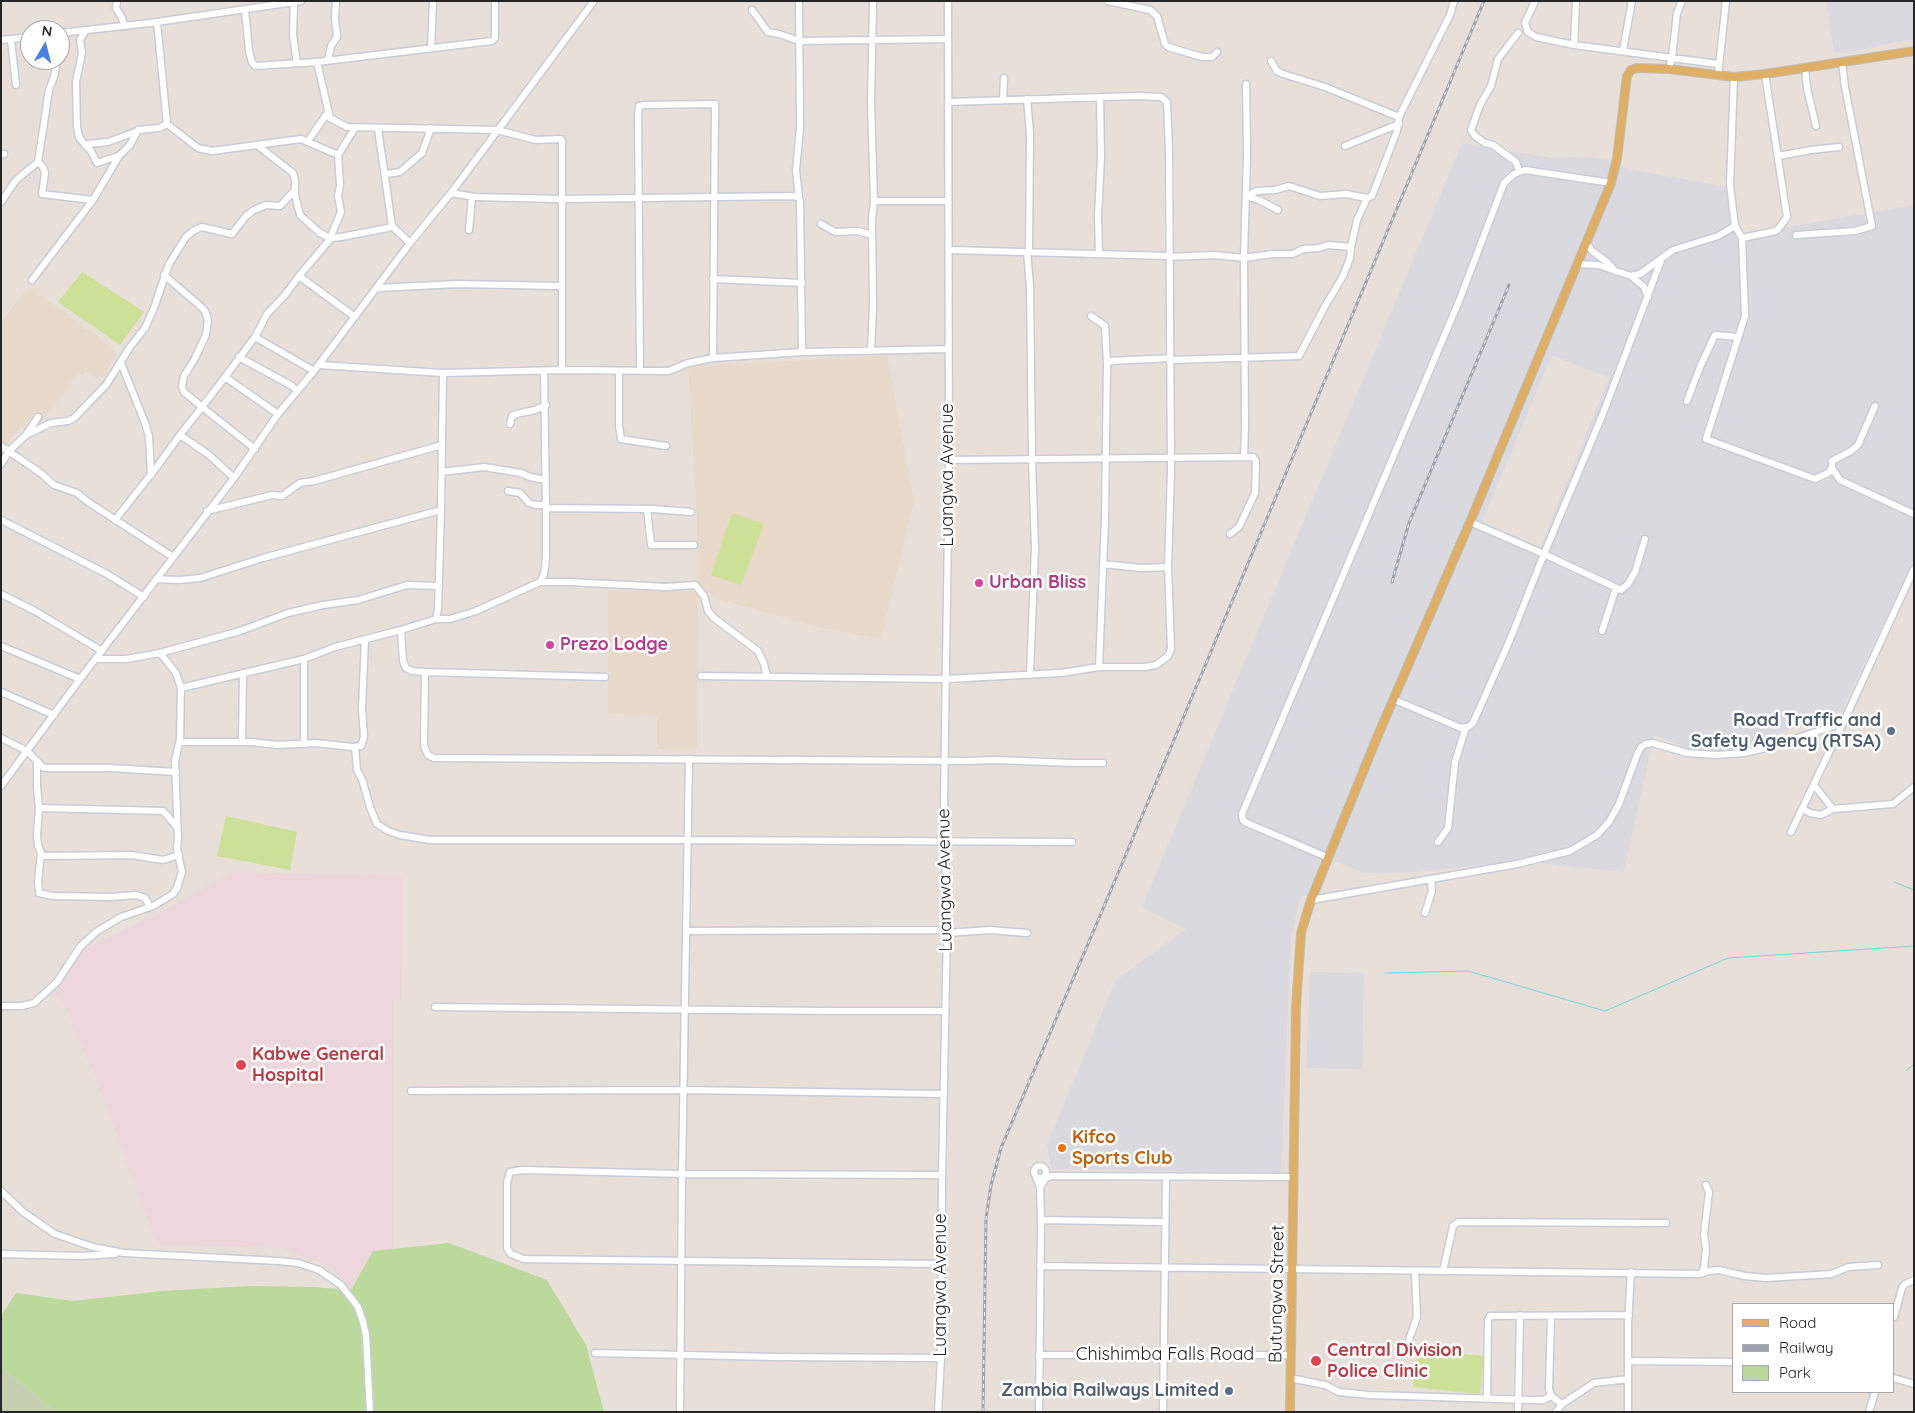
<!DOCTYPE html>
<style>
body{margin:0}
#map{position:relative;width:1915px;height:1413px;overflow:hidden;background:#e8dfd9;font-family:Quicksand,sans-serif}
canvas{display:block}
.frame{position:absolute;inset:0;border:2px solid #262626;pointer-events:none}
.legend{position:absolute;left:1732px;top:1303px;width:162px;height:90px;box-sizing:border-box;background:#fff;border:1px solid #a8a8a8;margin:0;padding:6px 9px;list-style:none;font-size:15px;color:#262626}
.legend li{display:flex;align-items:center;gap:10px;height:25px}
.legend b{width:25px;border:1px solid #a8a8a8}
.north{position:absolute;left:20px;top:20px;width:50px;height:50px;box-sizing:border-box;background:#fff;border:1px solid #a8a8a8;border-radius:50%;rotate:8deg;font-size:14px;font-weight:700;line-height:20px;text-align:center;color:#262626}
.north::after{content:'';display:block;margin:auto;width:18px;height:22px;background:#4980e5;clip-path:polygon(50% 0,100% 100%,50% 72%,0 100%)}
</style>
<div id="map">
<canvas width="1915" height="1413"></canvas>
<div class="frame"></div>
<ul class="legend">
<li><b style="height:6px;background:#e0af66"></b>Road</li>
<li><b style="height:6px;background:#9da3af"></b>Railway</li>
<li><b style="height:14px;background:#bad99b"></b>Park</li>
</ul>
<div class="north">N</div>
</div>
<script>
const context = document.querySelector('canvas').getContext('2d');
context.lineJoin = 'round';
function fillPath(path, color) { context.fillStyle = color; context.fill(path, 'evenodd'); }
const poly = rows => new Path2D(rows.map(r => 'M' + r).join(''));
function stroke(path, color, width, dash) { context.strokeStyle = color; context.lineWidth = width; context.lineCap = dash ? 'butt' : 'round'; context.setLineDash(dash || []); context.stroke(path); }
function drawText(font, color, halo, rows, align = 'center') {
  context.font = font + ' Quicksand,sans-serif'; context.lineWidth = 5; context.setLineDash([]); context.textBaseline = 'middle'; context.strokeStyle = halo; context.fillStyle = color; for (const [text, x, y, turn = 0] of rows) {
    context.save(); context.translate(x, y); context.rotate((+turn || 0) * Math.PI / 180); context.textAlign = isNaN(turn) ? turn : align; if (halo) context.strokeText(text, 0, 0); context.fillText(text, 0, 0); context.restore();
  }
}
fillPath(poly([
 [1826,1,1914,1,1914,40,1901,41,1844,53,1834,52],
 [1462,143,1552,158,1582,157,1606,160,1629,169,1732,188,1734,212,1741,233,1776,229,1914,205,1914,558,1841,712,1730,751,1692,750,1654,735,1624,872,1520,861,1416,872,1365,873,1333,861,1321,891,1300,897,1291,940,1281,1173,1051,1169,1047,1145,1115,981,1186,929,1142,907],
 [1552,355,1609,378,1540,548,1482,522],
 [1310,972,1364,973,1362,1069,1306,1068]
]), '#dad9e0');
fillPath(poly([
 [32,290,37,296,41,296,70,315,69,317,86,330,88,329,99,337,99,339,117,353,103,376,100,375,97,378,85,371,82,375,78,373,42,421,34,415,13,435,6,447,1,443,1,323,25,291],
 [887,355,914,501,881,639,818,627,719,599,698,586,697,513,688,367],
 [608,591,698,591,697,749,657,749,657,715,608,713]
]), '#e8d9ca');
fillPath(poly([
 [233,872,403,876,401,1000,393,1000,393,1249,373,1251,352,1290,332,1268,284,1248,157,1245,97,1082,67,1011,54,995,83,950,156,915]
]), '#eed7dc');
fillPath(poly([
 [449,1243,547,1280,586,1345,604,1412,56,1412,1,1367,1,1316,16,1293,73,1301,162,1291,250,1286,312,1287,351,1290,373,1251]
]), '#bad99b');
fillPath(poly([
 [1,1367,56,1412,1,1412]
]), '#c5d0b2');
fillPath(poly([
 [82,272,144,312,120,345,58,302],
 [732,513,764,524,741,585,711,575],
 [226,816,297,832,290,870,217,856],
 [1418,1349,1484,1356,1480,1394,1413,1387]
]), '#cde097');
stroke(poly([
 [1894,882,1914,890],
 [1385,973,1468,971,1605,1011,1728,958,1914,946],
 [1906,1071,1914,1064]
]), '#76d5e0', 1);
const minor = poly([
 [117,1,116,8,122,18,124,25],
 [1108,1,1150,10,1157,16,1165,44,1168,47,1202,57,1212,57,1217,52],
 [1535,1,1525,23,1528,32,1536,37,1574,45,1718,64],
 [294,2,293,35,297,63],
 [245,10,249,51,252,62,255,66,317,62,492,41,495,38,495,1],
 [752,10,768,32,779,34,799,41,948,39],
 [157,22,167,124,198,148,212,151,301,139,338,155,355,128],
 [85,31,80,40,82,53,76,82,77,127,79,137,85,145,88,144,108,142,138,131],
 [60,33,150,23,301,1],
 [1518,33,1498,59,1491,86,1480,105,1471,130,1475,136,1485,143,1493,145,1516,162,1519,171],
 [1,40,30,37],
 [11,40,16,85],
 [1574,45,1576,1],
 [431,48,433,1],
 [1623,50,1632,1],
 [328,60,331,46,337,37,335,19,336,1],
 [1271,61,1277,71,1283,74,1325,87,1399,117],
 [317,62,330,118,347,127,497,130,536,140,560,139,562,140,562,370],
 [1805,68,1807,88,1816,126],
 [1669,69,1672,57,1677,13,1682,1],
 [1718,75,1726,1],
 [1027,99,1030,133,1029,251],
 [1003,100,1004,78],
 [378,129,392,226,410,243],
 [308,141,328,112],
 [85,145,91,151,97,163,118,156],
 [257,145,293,173,295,180,295,195,300,215,320,233,330,238,341,237,388,228,392,226],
 [1345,146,1399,124],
 [1,154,4,154],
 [1778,156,1811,150,1839,147],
 [38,162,43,167,45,173,42,194,93,200],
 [386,174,400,172,422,153,431,128],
 [451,193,475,197,562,199,795,196,799,198,800,201,802,352],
 [799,198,796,170,800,128,799,1],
 [874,201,948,201],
 [1,202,16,180,38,162,49,90,54,77,57,60],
 [1278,210,1259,200,1246,196,1257,191,1275,190,1289,186,1320,196,1346,194,1367,198,1372,196,1397,131,1399,117,1450,15,1454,1],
 [821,224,835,232,858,231,872,235,872,237],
 [1735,226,1742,238,1745,316,1706,439,1815,479,1828,473,1832,468],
 [469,230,472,197],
 [1796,235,1855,231,1872,226,1845,87,1842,62],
 [330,238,341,212,338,196,340,185,338,155],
 [1742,238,1776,231,1780,227,1787,217,1765,74],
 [1586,243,1592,251,1607,262,1615,271],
 [949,250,1169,256],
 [1027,252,1030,286,1032,460,1035,547,1030,674],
 [1099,254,1098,216,1101,157,1100,97],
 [1169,257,1214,255,1244,258,1273,254,1293,254,1303,249,1319,248,1328,245,1351,247,1357,220,1367,198],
 [1577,264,1598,265,1631,276,1640,274,1673,250,1718,236,1735,226,1730,185,1734,77],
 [164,275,199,305,205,311,208,320,206,335,194,360,184,376,182,386,184,392,202,407,180,435,209,455,234,478],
 [299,276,355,317],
 [1631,276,1644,287,1648,297],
 [713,279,802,283],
 [32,280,93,200,119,156,130,145,138,130,159,128,167,124],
 [377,288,458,284,561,286],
 [1091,316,1105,326,1107,364],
 [255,337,314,371],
 [871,351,873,307,872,219,874,201,871,103,873,1],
 [239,357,292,386,297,391],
 [1171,360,1299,356,1324,308,1343,276,1350,258,1351,247],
 [121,363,145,423,149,436,151,475],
 [319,365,443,373,562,370,669,371,688,363,713,358,802,352,949,349],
 [640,370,638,116,639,106,644,105,715,104,713,358],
 [619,371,619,426,621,439,666,446],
 [225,377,202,407,255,449],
 [1687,401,1700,367,1715,335,1738,337],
 [1875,406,1858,445,1851,451,1832,461,1832,468,1840,480,1914,514],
 [278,414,225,377,255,337,267,314,285,295,299,276,332,237],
 [510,424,512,416,516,414,535,410,546,405],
 [26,435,51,423,68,421,74,418,106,385,130,347,145,328,154,308,169,264,186,237,193,231,202,227,232,234,246,216,254,210,266,205,280,206,295,190],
 [1,446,42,474,54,485,77,493,88,502,173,557],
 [1244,457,1245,427,1244,258,1247,154,1246,84],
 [949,460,1253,457,1256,461,1255,493,1239,527,1230,534],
 [1,464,9,451,26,435,38,417],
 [442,472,484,467,521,473,530,477,546,480],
 [508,491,520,493,529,503,535,505,546,505],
 [546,508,652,509,691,512],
 [647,509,651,545,694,545],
 [207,511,272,495,282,496,300,483,314,481,442,445],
 [1,520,107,574,144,597],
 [115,520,156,468,180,435],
 [1645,539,1635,572,1628,584,1621,590,1544,554,1602,416,1662,258],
 [1103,564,1141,568,1168,567],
 [156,579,179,580,200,578,263,558,441,510,443,373],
 [540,582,570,582,666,587,695,585,704,596,708,611,714,618,758,651,764,664,767,677],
 [1,594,35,611,102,651],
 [436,619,450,619,476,611,540,582,544,574,546,558,546,508,544,371],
 [401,630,403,661,406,668,412,671,425,672],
 [1602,631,1616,588],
 [1,646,80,679],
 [96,659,126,659,160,653,240,631,288,613,323,605,358,600,407,585,439,586],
 [304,659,304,744],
 [1099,667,1105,518,1107,364,1111,361,1171,358],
 [701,676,946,679,1061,673,1099,667,1145,667,1156,665,1168,656,1171,649,1168,567,1171,471,1169,150,1167,102,1161,97,1138,96,948,102],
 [605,677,425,672,424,746,428,755,434,758,966,761,995,760,1072,763,1103,763],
 [181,688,304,659,335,647,401,630,436,619,438,609,441,510],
 [1,692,54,715],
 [1395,700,1461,728,1468,727,1473,723,1509,642,1544,554,1470,522],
 [1,738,27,751,44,768,110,768,176,772],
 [180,742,252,742,277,745,315,743,353,747,361,746,364,737,362,708,365,640],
 [242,742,243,673],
 [355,747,357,770,362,779,370,807,377,824,388,831,400,835,430,840,687,840,1072,842],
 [37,761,37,787,39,808,163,811,176,826],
 [1814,785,1833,809,1893,804,1914,787],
 [1,786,80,679,234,478,278,414,314,371,410,243,451,193,594,1],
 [39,808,37,835,38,846,41,853,38,881,39,893,53,896,111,897,136,895,145,898,150,907],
 [1803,809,1810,813,1821,815,1833,809],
 [1791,832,1843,723],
 [1438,842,1448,828,1455,762,1466,727],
 [41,856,132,855,163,860,179,855],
 [1329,858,1247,823,1243,820,1242,814,1459,301,1504,183,1514,174,1525,170,1611,183],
 [1311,900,1517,864,1570,851,1597,835,1609,822,1619,804,1637,755,1641,747,1646,744,1653,743,1687,753,1717,755,1744,753,1770,747,1843,723,1914,569],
 [1425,913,1432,891,1431,879],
 [686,931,947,930],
 [947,933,990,930,1027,933],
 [1,1006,22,1006,34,1003,57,982,80,947,96,932,121,917,153,906,173,894,177,888,182,872,177,848,178,839,175,761,180,739,181,688,176,673,160,653],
 [435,1007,830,1011,945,1011],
 [411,1091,684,1090,944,1094],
 '1034 1172a6 6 0 1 1 12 0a6 6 0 1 1-12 0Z',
 [1036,1177,1040,1187,1041,1220,1039,1412],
 [1040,1187,1046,1178,1051,1176,1293,1177],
 [1,1191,23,1212,55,1234,93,1247,124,1253,279,1261,298,1263,319,1270,341,1285,358,1307,363,1322,366,1335,370,1412],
 [1041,1220,1165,1222],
 [1,1254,81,1256,115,1254],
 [941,1264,524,1259,511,1254,507,1248,507,1182,510,1172,522,1170,682,1174,942,1175],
 [1040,1266,1700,1274,1708,1271,1719,1270,1745,1276,1766,1278,1832,1274,1848,1267,1878,1265],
 [1443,1271,1453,1226,1458,1222,1666,1223],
 [1701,1273,1704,1269,1706,1249,1704,1234,1709,1192,1706,1185],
 [1551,1316,1549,1389,1551,1396,1562,1404],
 [1894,1317,1902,1288,1905,1284,1914,1280],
 [1409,1340,1417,1317,1415,1271],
 [595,1353,776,1357,941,1358],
 [1039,1355,1290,1355],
 [1628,1361,1734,1362],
 [1290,1378,1325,1385,1339,1392,1369,1395,1532,1400,1543,1400,1551,1396],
 [1894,1378,1914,1384],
 [1487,1398,1488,1320,1490,1316,1629,1315],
 [680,1412,682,1174,689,759],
 [938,1412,941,1358,942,1175,947,930,944,800,949,460,948,1],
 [1163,1412,1166,1177],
 [1518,1412,1520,1315],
 [1556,1412,1562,1404,1594,1383,1628,1379],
 [1628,1412,1628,1323,1631,1272],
 [1869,1412,1875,1392]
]);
const major = poly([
 [1290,1412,1296,1007,1301,933,1311,900,1378,735,1470,522,1611,183,1617,158,1627,76,1631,70,1637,68,1669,69,1734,77,1765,74,1914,51]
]);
stroke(minor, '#c8cdd7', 9);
stroke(major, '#bebebe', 10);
stroke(minor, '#fff', 6);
stroke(major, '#e0af66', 8);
const rail = poly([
 [1392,582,1409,523,1509,285],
 [983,1412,986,1219,991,1185,1001,1148,1111,890,1484,1]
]);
stroke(rail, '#9da3af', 3);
stroke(rail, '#fff', 1, [4]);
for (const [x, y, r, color] of [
 [979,583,5,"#d1479c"],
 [550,645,5,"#d1479c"],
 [1891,731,5,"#5c6f8a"],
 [241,1065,6,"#e0444e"],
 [1062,1148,5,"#e8710a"],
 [1316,1361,6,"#e0444e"],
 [1229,1391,5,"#5c6f8a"]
]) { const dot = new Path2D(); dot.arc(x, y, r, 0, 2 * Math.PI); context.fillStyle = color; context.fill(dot); stroke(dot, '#fff', 2); }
drawText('18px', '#262626', '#fff', [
 ["Luangwa Avenue",948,475,-90],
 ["Luangwa Avenue",945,880,-91],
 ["Luangwa Avenue",941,1285,-90],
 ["Butungwa Street",1277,1294,-89],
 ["Chishimba Falls Road",1165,1355]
]);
drawText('bold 18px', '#b23c85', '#fff', [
 ["Urban Bliss",989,583],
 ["Prezo Lodge",560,645]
], 'left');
drawText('bold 18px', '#4e5e75', '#fff', [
 ["Road Traffic and",1881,721],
 ["Safety Agency (RTSA)",1881,742],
 ["Zambia Railways Limited",1219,1391]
], 'right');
drawText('bold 18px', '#be3a42', '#fff', [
 ["Kabwe General",252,1055],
 ["Hospital",252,1076],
 ["Central Division",1327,1351],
 ["Police Clinic",1327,1372]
], 'left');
drawText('bold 18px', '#c56008', '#fff', [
 ["Kifco",1072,1138],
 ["Sports Club",1072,1159]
], 'left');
</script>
